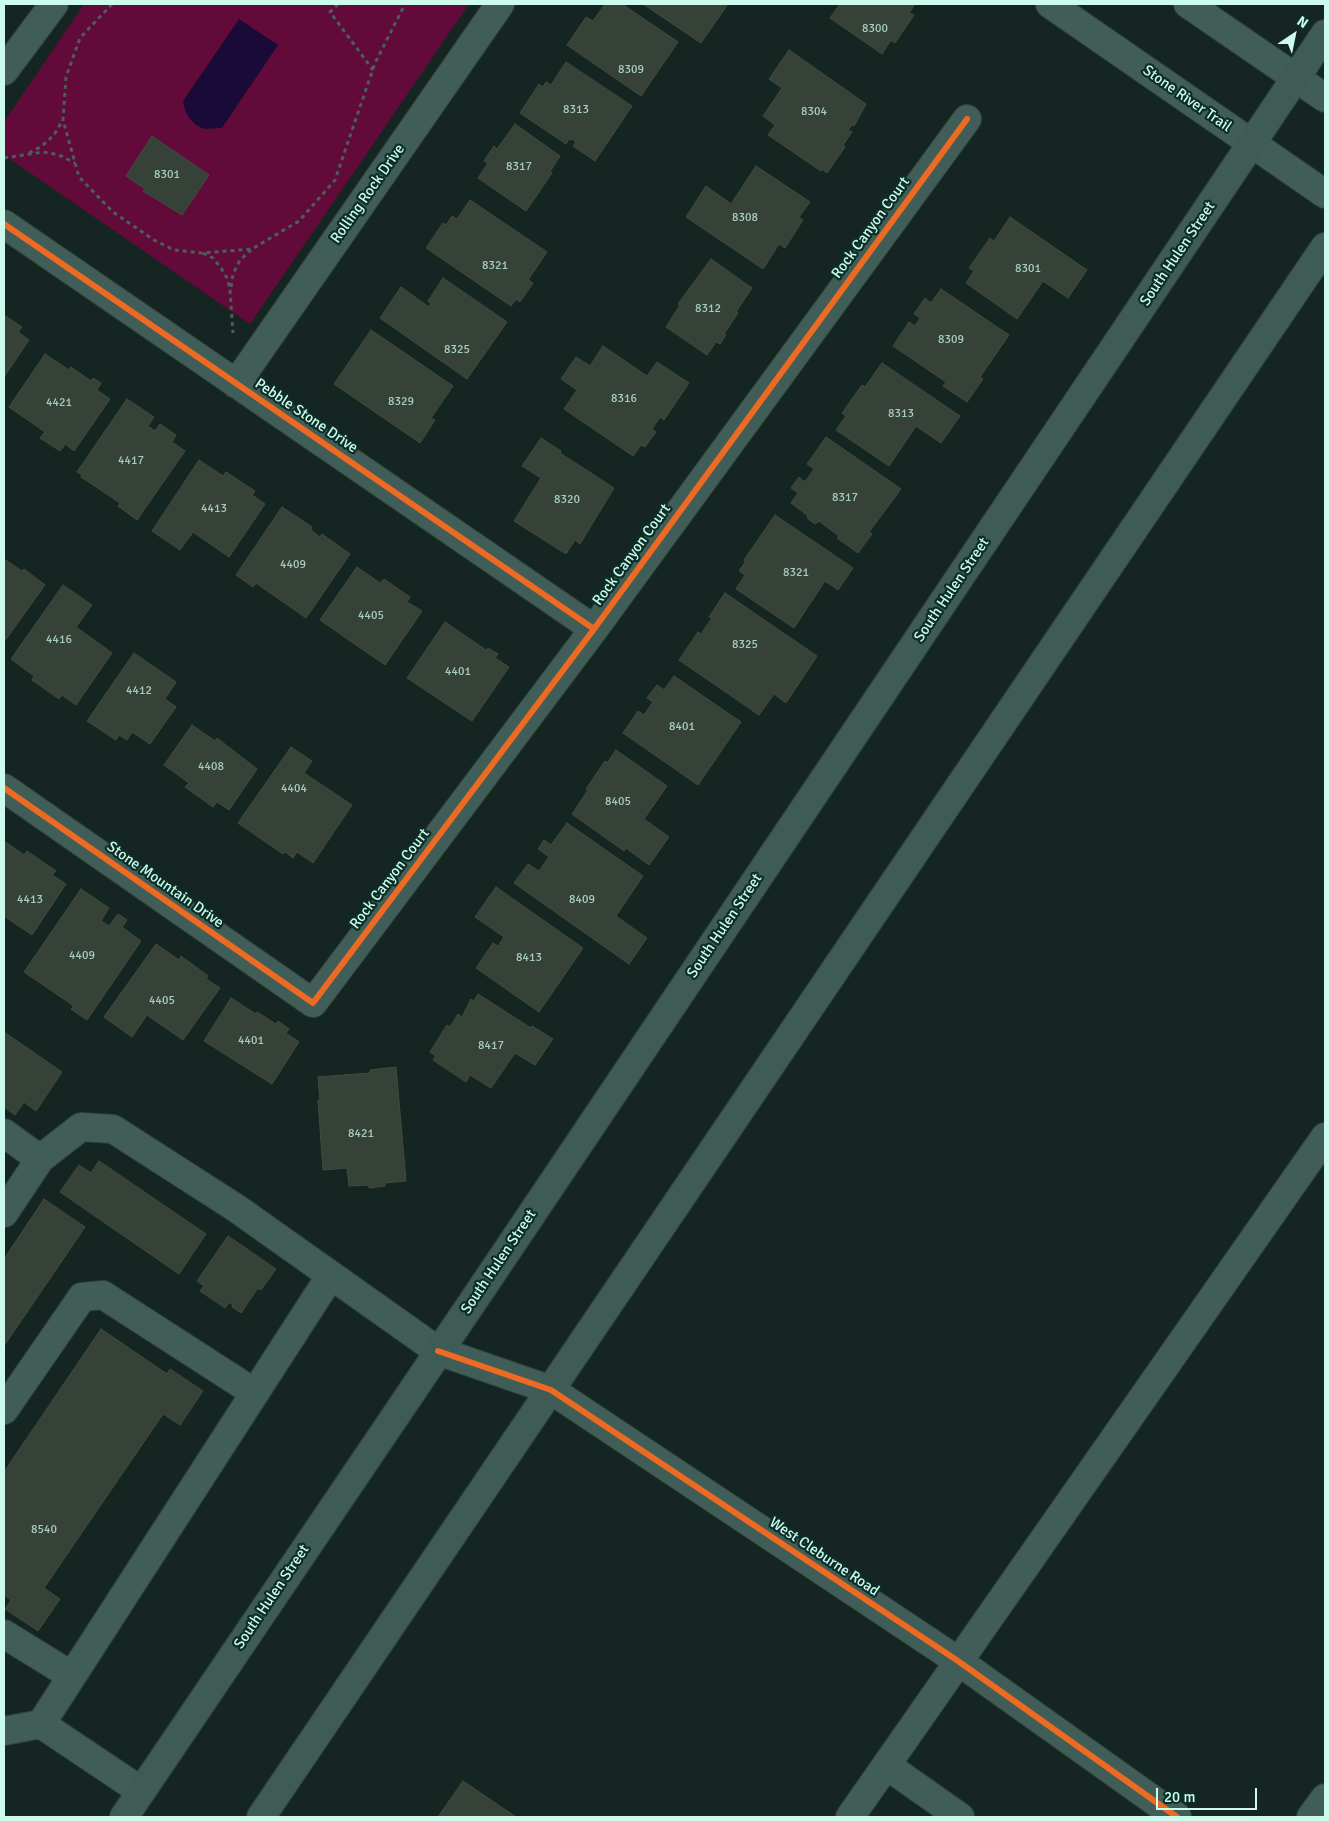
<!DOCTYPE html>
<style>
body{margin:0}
#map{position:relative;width:1329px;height:1821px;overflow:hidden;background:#152622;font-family:Signika,sans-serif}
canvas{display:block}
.frame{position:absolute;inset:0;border:5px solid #ccfbed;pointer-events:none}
.north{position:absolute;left:1269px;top:10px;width:50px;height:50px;-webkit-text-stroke:4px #0d2e26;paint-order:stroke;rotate:34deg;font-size:14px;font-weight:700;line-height:20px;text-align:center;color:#ccfbed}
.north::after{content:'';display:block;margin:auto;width:18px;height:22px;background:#ccfbed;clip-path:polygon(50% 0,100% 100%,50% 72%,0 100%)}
.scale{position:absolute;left:1156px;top:1788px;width:101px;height:22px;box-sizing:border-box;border:2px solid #ccfbed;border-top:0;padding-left:6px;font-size:15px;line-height:18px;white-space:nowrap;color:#ccfbed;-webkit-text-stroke:4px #0d2e26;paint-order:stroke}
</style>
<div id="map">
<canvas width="1329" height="1821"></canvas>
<div class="frame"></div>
<div class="north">N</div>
<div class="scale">20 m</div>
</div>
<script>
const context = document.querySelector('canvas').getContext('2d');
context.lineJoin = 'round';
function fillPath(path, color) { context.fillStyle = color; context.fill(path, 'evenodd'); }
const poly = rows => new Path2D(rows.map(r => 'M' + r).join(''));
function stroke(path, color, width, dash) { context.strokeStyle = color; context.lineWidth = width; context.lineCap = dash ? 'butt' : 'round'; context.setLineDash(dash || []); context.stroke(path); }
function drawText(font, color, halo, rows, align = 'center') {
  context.font = font + ' Signika,sans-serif'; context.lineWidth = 4.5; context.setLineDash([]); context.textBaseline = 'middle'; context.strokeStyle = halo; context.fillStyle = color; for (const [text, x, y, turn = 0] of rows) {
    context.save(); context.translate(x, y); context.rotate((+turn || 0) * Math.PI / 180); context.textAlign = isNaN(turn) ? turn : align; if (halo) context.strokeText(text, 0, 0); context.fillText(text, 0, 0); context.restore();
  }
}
fillPath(poly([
 [84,4,469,4,250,324,4,155,4,122]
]), '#620b3b');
fillPath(poly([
 [239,19,278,45,222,128,204,129,196,125,189,118,185,110,183,101]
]), '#1a0a38');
const building = poly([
 [605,4,622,4,678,42,641,96,567,45,586,17,593,21,605,4],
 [643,4,728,4,701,43,643,4],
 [840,4,915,4,909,13,914,15,895,43,891,40,882,54,830,18,840,4],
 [789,50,866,104,854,126,852,125,848,130,852,132,843,145,845,147,827,173,822,169,821,171,768,135,775,125,763,116,782,88,769,79,789,50],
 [566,62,632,106,595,161,573,146,576,142,572,139,571,140,569,139,566,144,520,113,539,84,543,87,546,82,551,85,566,62],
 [515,124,560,156,550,172,552,173,526,211,478,178,488,163,484,161,494,146,497,149,515,124],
 [152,136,209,175,182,215,143,191,145,189,126,176,152,136],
 [756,166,810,202,799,217,803,220,785,248,779,244,763,269,686,217,706,186,731,204,756,166],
 [470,200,547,252,528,280,533,283,520,302,516,299,511,306,426,248,443,223,446,225,452,216,457,219,470,200],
 [1010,217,1087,270,1068,298,1043,281,1017,319,966,283,974,271,969,268,990,238,994,241,1010,217],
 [711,259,752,288,736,312,738,313,724,334,726,335,720,344,716,342,707,355,666,327,680,305,678,304,711,259],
 [443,278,507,322,467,379,380,318,401,287,429,307,431,304,428,301,443,278],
 [941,289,1009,335,980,377,983,379,967,402,943,386,946,382,893,346,909,322,915,326,920,318,914,314,925,298,931,303,941,289],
 [4,315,22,327,18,332,29,340,4,377,4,315],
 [371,330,453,386,431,418,435,420,420,443,334,384,371,330],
 [603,346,647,376,657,362,689,383,664,420,660,417,652,429,656,432,645,447,641,445,633,456,564,409,577,390,561,379,576,357,590,366,603,346],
 [45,354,69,370,71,367,91,381,93,378,101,383,97,390,110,399,74,451,65,444,60,451,40,438,45,432,9,407,45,354],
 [882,363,960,416,941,443,916,426,889,466,836,430,846,416,842,413,862,385,865,387,882,363],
 [127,399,154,417,148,426,155,431,160,424,176,435,172,442,185,451,137,520,118,506,120,503,81,477,82,475,77,472,127,399],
 [826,437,901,489,869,532,872,534,858,553,837,538,839,536,819,521,815,524,808,519,807,515,791,503,798,493,791,488,799,477,805,482,814,469,807,464,826,437],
 [541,438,561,451,560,453,614,488,580,544,575,540,566,554,514,521,541,478,522,466,541,438],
 [199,460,223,476,226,472,255,491,252,495,265,504,229,557,193,532,180,550,152,531,199,460],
 [282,507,312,527,311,530,320,537,322,534,350,554,306,618,256,583,253,587,236,575,282,507],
 [775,515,853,568,838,590,825,581,794,628,736,589,745,575,739,571,746,561,744,560,775,515],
 [4,556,4,559,22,571,24,569,45,585,4,642,4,556],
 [357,567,380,583,384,579,410,597,407,602,422,611,385,665,320,620,357,567],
 [63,585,92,605,76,627,112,653,76,705,62,695,59,699,32,680,34,676,11,659,63,585],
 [725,593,817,656,786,703,774,694,759,715,679,660,698,632,701,634,712,618,709,617,725,593],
 [445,622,486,650,488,648,498,654,495,658,509,667,472,721,407,678,445,622],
 [134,653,176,682,165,699,176,707,150,744,132,732,127,740,119,735,116,740,87,721,134,653],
 [674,676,741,722,698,785,623,733,638,711,644,715,653,702,647,698,657,685,664,690,674,676],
 [192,725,215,741,217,738,257,769,229,810,217,802,213,807,185,787,189,783,164,765,192,725],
 [291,747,312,761,304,773,352,805,313,863,297,852,293,858,285,852,283,854,238,823,291,747],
 [616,750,667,786,644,819,669,837,649,865,626,848,624,851,572,814,588,790,586,789,605,761,607,763,616,750],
 [567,823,643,876,616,916,647,938,629,964,514,883,528,864,539,871,549,857,538,849,544,840,551,845,567,823],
 [4,841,24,855,27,851,56,871,52,875,66,884,32,935,4,916,4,841],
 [496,887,583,948,539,1012,476,968,493,943,498,946,504,937,475,917,496,887],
 [81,889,109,908,101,921,109,926,118,914,127,920,122,927,141,941,87,1020,71,1009,74,1006,24,972,81,889],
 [156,944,179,960,181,956,208,976,206,979,220,988,183,1040,147,1015,132,1037,104,1017,156,944],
 [478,994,531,1028,532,1026,553,1039,535,1065,515,1053,491,1088,470,1075,466,1082,433,1060,436,1056,430,1052,447,1025,450,1027,458,1014,462,1017,471,999,474,1001,478,994],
 [231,998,256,1014,257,1012,276,1024,278,1021,289,1029,286,1033,299,1042,272,1084,204,1041,231,998],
 [4,1032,62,1072,36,1111,24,1102,15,1115,4,1107,4,1032],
 [396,1067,406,1181,385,1183,385,1186,369,1188,369,1185,349,1186,347,1168,323,1170,318,1100,320,1100,318,1077,370,1073,370,1070,396,1067],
 [99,1161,206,1234,179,1274,60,1192,79,1165,91,1173,99,1161],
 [44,1199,85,1227,4,1346,4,1259,44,1199],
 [228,1236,276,1269,261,1290,258,1288,241,1313,232,1307,233,1305,229,1302,225,1308,200,1291,204,1286,197,1281,228,1236],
 [101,1329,167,1374,170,1369,203,1391,180,1425,163,1414,44,1588,60,1599,38,1631,5,1609,11,1600,4,1595,4,1472,101,1329],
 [463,1781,516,1817,438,1817,463,1781]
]);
fillPath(building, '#364238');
stroke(building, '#414c3b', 1);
const minor = poly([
 [1050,4,1325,194],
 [1188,4,1325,98],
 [4,71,54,4],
 [4,224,594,629],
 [236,384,500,4],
 [4,788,313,1003,594,629,967,119],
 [4,1133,40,1159],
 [4,1213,40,1159,81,1127,113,1129,236,1208,438,1351,551,1390,958,1661,1177,1817],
 [4,1410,82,1297,103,1295,255,1393],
 [4,1634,72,1676],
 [41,1724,331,1275],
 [4,1731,41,1724,141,1791],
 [886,1765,960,1817],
 [850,1817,1325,1137],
 [1311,1817,1325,1798]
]);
const major = poly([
 [124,1817,482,1288,1325,34],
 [261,1817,1325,247]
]);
stroke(minor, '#31423e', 30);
stroke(major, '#31423e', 30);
stroke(poly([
 [112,4,80,38,66,77,63,120,79,177,113,212,154,240,174,250,202,253,252,249,299,221,335,180,375,63,405,4],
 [338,4,330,12,373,70],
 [29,153,42,146,54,135,63,120],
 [4,158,43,152,59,155,75,163],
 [203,253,213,258,221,268,227,278,230,290,233,333],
 [231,287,233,274,240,260,251,250]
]), '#495f59', 3, [4, 4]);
stroke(minor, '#415d57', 28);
stroke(major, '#3e5c55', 28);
stroke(poly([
 [4,224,594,629],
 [4,788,313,1003,594,629,967,119],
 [438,1351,551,1390,958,1661,1177,1817]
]), '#ed6a23', 6);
drawText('12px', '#a6cdc0', null, [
 ["8300",875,29],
 ["8309",631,70],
 ["8313",576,110],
 ["8304",814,112],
 ["8317",519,167],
 ["8301",167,175],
 ["8308",745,218],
 ["8321",495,266],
 ["8301",1028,269],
 ["8312",708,309],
 ["8309",951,340],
 ["8325",457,350],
 ["8316",624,399],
 ["8329",401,402],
 ["4421",59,403],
 ["8313",901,414],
 ["4417",131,461],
 ["8317",845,498],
 ["8320",567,500],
 ["4413",214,509],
 ["4409",293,565],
 ["8321",796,573],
 ["4405",371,616],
 ["4416",59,640],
 ["8325",745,645],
 ["4401",458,672],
 ["4412",139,691],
 ["8401",682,727],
 ["4408",211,767],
 ["4404",294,789],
 ["8405",618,802],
 ["4413",30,900],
 ["8409",582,900],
 ["4409",82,956],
 ["8413",529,958],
 ["4405",162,1001],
 ["4401",251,1041],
 ["8417",491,1046],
 ["8421",361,1134],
 ["8540",44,1530]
]);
drawText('15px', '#ccfbed', '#0d2e26', [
 ["Stone River Trail",1187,99,35],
 ["Rolling Rock Drive",368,194,-55],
 ["Rock Canyon Court",871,228,-54],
 ["South Hulen Street",1178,254,-56],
 ["Pebble Stone Drive",306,416,34],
 ["Rock Canyon Court",632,555,-54],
 ["South Hulen Street",952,590,-56],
 ["Rock Canyon Court",390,879,-53],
 ["Stone Mountain Drive",165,885,35],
 ["South Hulen Street",725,926,-56],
 ["South Hulen Street",499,1262,-56],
 ["West Cleburne Road",824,1557,34],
 ["South Hulen Street",272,1597,-56]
]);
</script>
